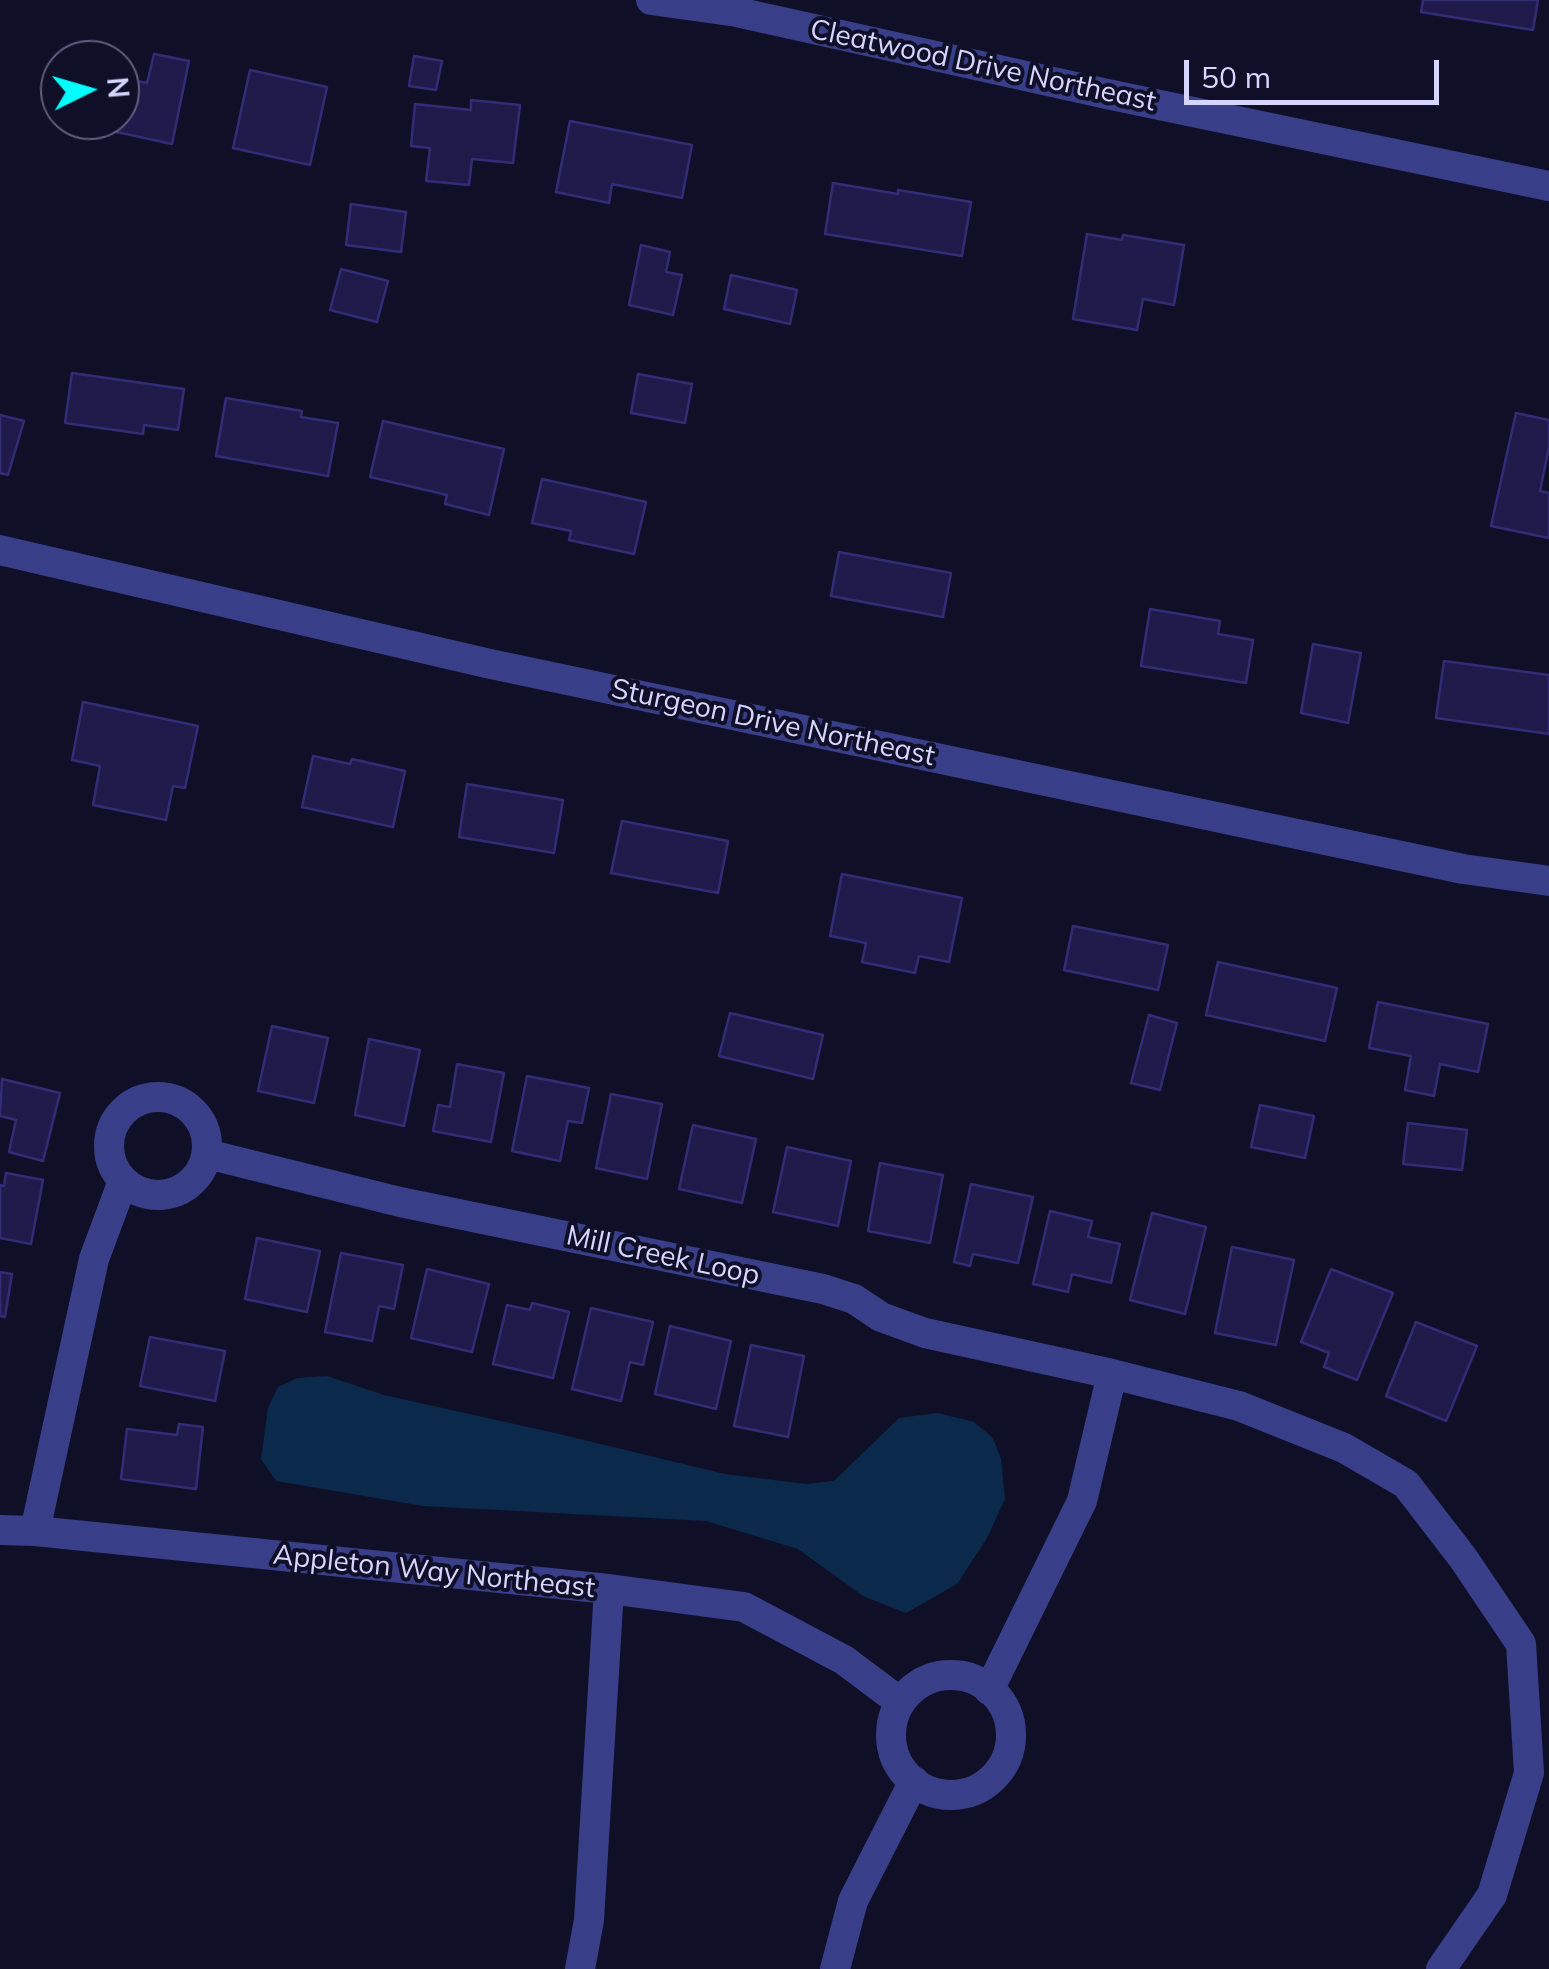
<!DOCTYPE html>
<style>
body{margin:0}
#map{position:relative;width:1549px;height:1969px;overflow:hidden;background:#100f28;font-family:Mulish,sans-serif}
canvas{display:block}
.north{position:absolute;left:40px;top:40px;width:100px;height:100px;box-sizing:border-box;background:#100f28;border:2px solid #5f5e7e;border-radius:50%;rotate:85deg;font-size:28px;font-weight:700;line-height:40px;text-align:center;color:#d6d5ff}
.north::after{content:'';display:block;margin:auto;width:35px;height:45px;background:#01fffd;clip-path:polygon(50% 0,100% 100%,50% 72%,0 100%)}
.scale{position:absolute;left:1184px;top:60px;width:255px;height:45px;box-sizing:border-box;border:5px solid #d6d5ff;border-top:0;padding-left:12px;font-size:30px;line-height:35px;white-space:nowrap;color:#d6d5ff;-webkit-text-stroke:8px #100f28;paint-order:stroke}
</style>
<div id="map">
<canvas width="1549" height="1969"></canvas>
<div class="north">N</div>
<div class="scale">50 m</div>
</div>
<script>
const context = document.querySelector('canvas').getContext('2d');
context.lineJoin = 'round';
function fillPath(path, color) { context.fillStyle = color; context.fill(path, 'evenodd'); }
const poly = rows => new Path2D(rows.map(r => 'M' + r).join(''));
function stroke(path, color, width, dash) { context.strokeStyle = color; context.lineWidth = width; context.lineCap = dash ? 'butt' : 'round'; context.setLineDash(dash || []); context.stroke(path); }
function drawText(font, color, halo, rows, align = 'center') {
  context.font = font + ' Mulish,sans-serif'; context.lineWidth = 8; context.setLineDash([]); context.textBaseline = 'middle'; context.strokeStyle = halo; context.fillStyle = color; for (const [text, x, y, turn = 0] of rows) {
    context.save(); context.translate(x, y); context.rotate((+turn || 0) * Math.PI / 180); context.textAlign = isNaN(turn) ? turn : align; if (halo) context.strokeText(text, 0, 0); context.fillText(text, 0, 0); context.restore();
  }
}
fillPath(poly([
 [327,1376,384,1395,555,1433,725,1474,806,1484,834,1481,899,1418,938,1413,974,1422,993,1438,1001,1459,1005,1499,987,1538,957,1584,906,1613,863,1596,798,1549,706,1521,423,1506,276,1481,261,1459,268,1408,278,1387,297,1378]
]), '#0b294b');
const building = poly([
 [1423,0,1538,0,1533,30,1421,12,1423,0],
 [154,54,189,61,172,144,98,128,100,120,120,120,120,78,147,83,154,54],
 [414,56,442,61,436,90,409,86,414,56],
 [250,70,327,87,310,165,233,148,250,70],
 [471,100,520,105,513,163,472,159,469,185,426,181,430,148,411,146,415,104,471,110,471,100],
 [570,121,692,145,682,198,612,184,609,203,556,192,570,121],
 [833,183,898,194,898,190,971,202,962,256,825,234,833,183],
 [351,204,406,212,401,252,346,245,351,204],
 [1087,234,1122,240,1123,235,1184,245,1174,305,1143,299,1137,330,1073,319,1087,234],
 [641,245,670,252,666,272,682,275,673,315,629,305,641,245],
 [341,269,388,281,377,322,330,310,341,269],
 [731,275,797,290,790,324,724,309,731,275],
 [72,373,184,389,178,430,144,425,143,434,65,423,72,373],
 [638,374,692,384,685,423,631,413,638,374],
 [226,398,302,411,301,417,338,423,328,476,216,456,226,398],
 [1516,413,1549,420,1549,447,1540,491,1549,493,1549,538,1491,526,1516,413],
 [0,415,24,421,8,475,0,473,0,415],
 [383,421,504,449,489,515,445,504,447,495,370,477,383,421],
 [542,479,646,502,634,554,569,540,571,531,532,523,542,479],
 [839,552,951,573,943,617,831,596,839,552],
 [1150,609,1220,621,1218,634,1253,640,1246,683,1141,666,1150,609],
 [1313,644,1361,653,1348,723,1301,713,1313,644],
 [1444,661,1549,675,1549,734,1436,718,1444,661],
 [83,702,198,726,185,788,173,786,166,820,93,805,100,766,72,760,83,702],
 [313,756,350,764,352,759,405,771,393,827,302,807,313,756],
 [467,784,563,800,554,853,459,837,467,784],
 [622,821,728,841,718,893,611,873,622,821],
 [842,874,962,898,949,962,919,956,915,973,862,962,866,943,830,936,842,874],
 [1073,926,1168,945,1158,990,1064,970,1073,926],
 [1218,962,1337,988,1325,1041,1206,1015,1218,962],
 [1378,1002,1488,1024,1478,1072,1440,1064,1434,1096,1405,1090,1411,1056,1369,1048,1378,1002],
 [730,1013,823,1035,813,1079,719,1056,730,1013],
 [1149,1015,1177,1023,1160,1090,1131,1083,1149,1015],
 [272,1026,328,1038,314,1103,258,1091,272,1026],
 [369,1039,420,1050,404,1126,355,1115,369,1039],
 [457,1064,504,1073,491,1142,433,1131,438,1105,450,1107,457,1064],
 [527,1076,589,1088,582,1123,568,1121,560,1161,512,1151,527,1076],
 [2,1079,60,1093,43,1161,9,1152,16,1120,0,1116,2,1079],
 [611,1094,662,1104,647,1179,596,1168,611,1094],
 [1260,1105,1314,1116,1305,1158,1251,1147,1260,1105],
 [1408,1123,1467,1130,1462,1170,1403,1164,1408,1123],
 [693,1125,756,1139,742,1203,679,1189,693,1125],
 [787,1147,851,1161,838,1226,773,1212,787,1147],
 [880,1163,943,1175,930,1243,868,1231,880,1163],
 [6,1173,43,1180,31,1244,0,1238,0,1185,4,1186,6,1173],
 [971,1184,1033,1197,1018,1263,973,1254,970,1266,954,1262,971,1184],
 [1050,1211,1092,1221,1088,1237,1120,1244,1111,1283,1072,1274,1068,1292,1033,1284,1050,1211],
 [1152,1213,1206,1227,1185,1314,1130,1300,1152,1213],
 [257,1238,320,1251,307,1312,245,1299,257,1238],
 [1232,1247,1294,1260,1276,1345,1215,1333,1232,1247],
 [341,1253,403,1265,394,1309,379,1306,372,1341,325,1332,341,1253],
 [427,1269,489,1284,472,1352,411,1338,427,1269],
 [1331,1269,1393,1293,1357,1380,1324,1367,1329,1353,1301,1342,1331,1269],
 [0,1272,12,1274,5,1317,0,1316,0,1272],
 [532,1303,569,1312,553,1378,493,1364,507,1305,530,1310,532,1303],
 [591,1308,653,1322,643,1365,630,1362,621,1401,572,1389,591,1308],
 [1416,1322,1477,1346,1446,1421,1386,1396,1416,1322],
 [670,1326,731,1341,716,1409,655,1394,670,1326],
 [150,1337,225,1351,215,1401,140,1386,150,1337],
 [751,1345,804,1356,788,1437,734,1426,751,1345],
 [179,1424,203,1427,196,1489,121,1479,127,1429,177,1435,179,1424]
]);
fillPath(building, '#1f1a49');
stroke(building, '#322c76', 2.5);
stroke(poly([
 [651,0,737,12,1107,94,1549,186],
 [0,550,486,663,1463,869,1549,881],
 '109 1146a49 49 0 1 1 98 0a49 49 0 1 1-98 0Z',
 [207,1154,400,1202,823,1289,854,1299,881,1317,925,1333,1112,1374,1239,1406,1344,1448,1406,1484,1463,1558,1521,1644,1529,1773,1492,1895,1441,1969],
 [0,1530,35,1531,609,1589,589,1920,580,1969],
 [35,1531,94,1259,123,1181],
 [609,1589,744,1607,844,1660,900,1702],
 '891 1735a60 60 0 1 1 120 0a60 60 0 1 1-120 0Z',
 [989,1690,1082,1501,1112,1374],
 [835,1969,853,1901,914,1781]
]), '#393e88', 30);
drawText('28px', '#d6d5ff', '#100f28', [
 ["Cleatwood Drive Northeast",983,66,12],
 ["Sturgeon Drive Northeast",773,723,12],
 ["Mill Creek Loop",663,1256,12],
 ["Appleton Way Northeast",434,1572,6]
]);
</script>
